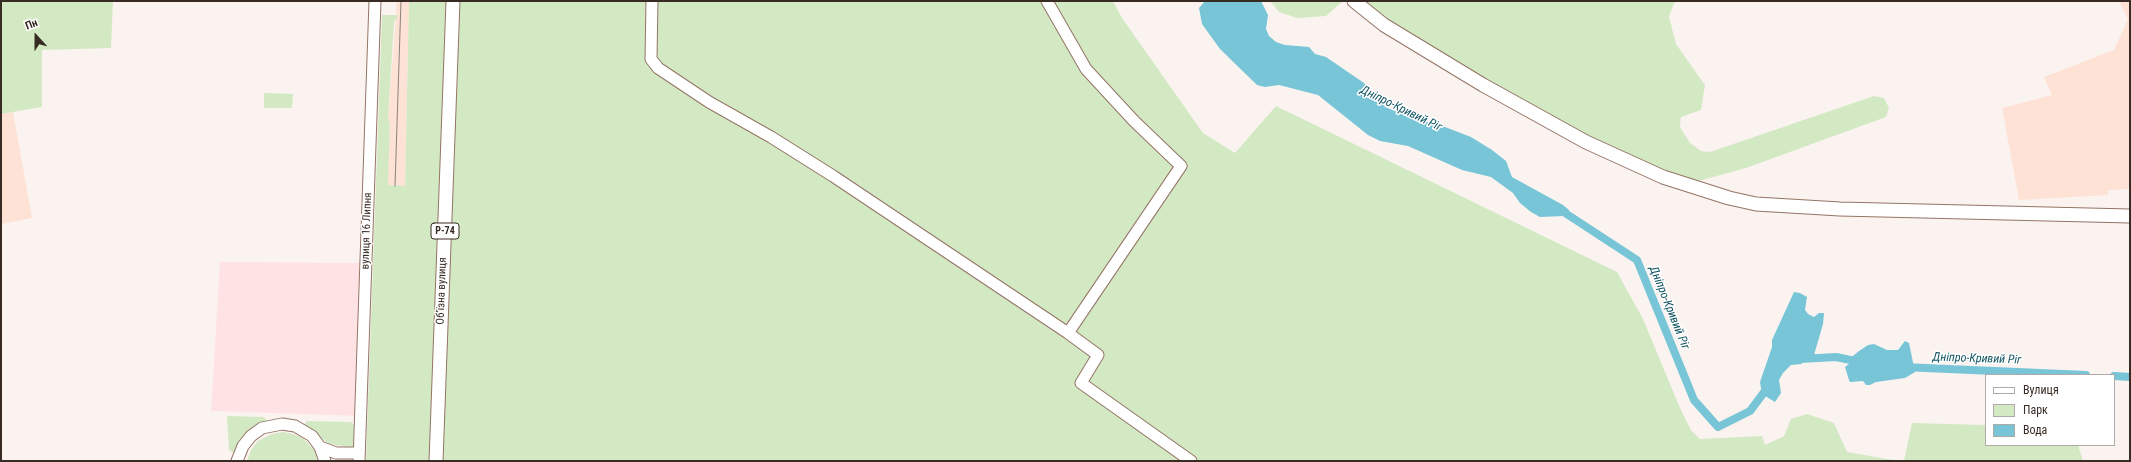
<!DOCTYPE html>
<meta charset="utf-8">
<style>
body{margin:0}
#map{position:relative;width:2131px;height:462px;overflow:hidden;background:#fbf3f0;font-family:"Roboto Condensed",sans-serif}
canvas{display:block}
.frame{position:absolute;inset:0;border:2px solid #382b24;pointer-events:none}
.legend{position:absolute;left:1985px;top:374px;width:130px;height:72px;box-sizing:border-box;background:#fff;border:1px solid #afaaa7;margin:0;padding:5px 7px;list-style:none;font-size:12px;color:#382b24}
.legend li{display:flex;align-items:center;gap:8px;height:20px}
.legend b{width:20px;border:1px solid #afaaa7}
.north{position:absolute;left:16px;top:16px;width:40px;height:40px;-webkit-text-stroke:3px #fff;paint-order:stroke;rotate:339deg;font-size:11px;font-weight:700;line-height:16px;text-align:center;color:#382b24}
.north::after{content:'';display:block;margin:auto;width:14px;height:18px;background:#382b24;clip-path:polygon(50% 0,100% 100%,50% 72%,0 100%)}
</style>
<div id="map">
<canvas width="2131" height="462"></canvas>
<div class="frame"></div>
<ul class="legend">
<li><b style="height:5px;background:#fff"></b>Вулиця</li>
<li><b style="height:11px;background:#d3e9c4"></b>Парк</li>
<li><b style="height:11px;background:#77c5d7"></b>Вода</li>
</ul>
<div class="north">Пн</div>
</div>
<script>
const context = document.querySelector('canvas').getContext('2d');
context.lineJoin = 'round';
function fillPath(path, color) { context.fillStyle = color; context.fill(path, 'evenodd'); }
const poly = rows => new Path2D(rows.map(r => 'M' + r).join(''));
function stroke(path, color, width, dash) { context.strokeStyle = color; context.lineWidth = width; context.lineCap = dash ? 'butt' : 'round'; context.setLineDash(dash || []); context.stroke(path); }
function drawText(font, color, halo, rows, align = 'center') {
  context.font = font + ' "Roboto Condensed",sans-serif'; context.lineWidth = 3; context.setLineDash([]); context.textBaseline = 'middle'; context.strokeStyle = halo; context.fillStyle = color; for (const [text, x, y, turn = 0] of rows) {
    context.save(); context.translate(x, y); context.rotate((+turn || 0) * Math.PI / 180); context.textAlign = isNaN(turn) ? turn : align; if (halo) context.strokeText(text, 0, 0); context.fillText(text, 0, 0); context.restore();
  }
}
fillPath(poly([
 [220,262,366,263,361,416,211,411]
]), '#ffe3e4');
fillPath(poly([
 [397,1,409,1,405,186,387,185,390,124,388,119],
 [2119,1,2130,1,2130,189,2108,190,2108,195,2019,200,2002,108,2052,95,2044,77,2114,50,2128,19],
 [13,112,32,218,1,224,1,114]
]), '#fde2d5');
fillPath(poly([
 [1,1,113,1,111,48,42,50,42,107,1,114],
 [409,1,1113,1,1122,18,1203,133,1235,153,1276,106,1617,272,1643,319,1680,408,1691,430,1700,439,1762,436,1765,445,1784,436,1791,419,1807,414,1834,423,1847,452,1899,461,366,461,382,15,397,15,397,18,394,22,388,119,390,123,388,185,405,186],
 [1270,1,1343,1,1326,16,1297,18,1279,12],
 [1354,1,1678,1,1674,3,1669,17,1676,44,1705,85,1701,110,1681,117,1680,127,1690,143,1701,151,1710,152,1874,96,1884,98,1889,108,1886,117,1746,168,1684,185,1586,142],
 [264,93,293,94,292,108,264,108],
 [227,416,264,417,267,421,236,452,232,452,229,450],
 [307,421,351,422,356,427,355,445,350,447,329,444,304,425],
 [1912,423,1986,425,1986,445,2078,445,2083,461,1904,461],
 [283,432,293,434,303,438,314,450,318,461,247,461,251,450,258,441,272,434]
]), '#d3e9c4');
fillPath(poly([
 [1205,1,1261,1,1268,15,1266,29,1269,36,1276,42,1285,45,1309,47,1315,54,1326,57,1364,83,1385,107,1408,116,1445,127,1471,137,1492,150,1506,161,1512,177,1563,205,1569,210,1569,213,1564,216,1540,217,1531,212,1520,203,1513,193,1491,177,1462,170,1408,146,1380,141,1368,135,1318,95,1279,85,1265,87,1257,85,1220,49,1202,24,1199,8],
 [1794,292,1800,293,1807,297,1805,310,1808,314,1814,317,1819,313,1824,313,1823,324,1814,355,1801,364,1791,365,1783,373,1779,380,1781,393,1775,402,1762,394,1760,382,1772,347,1772,340],
 [1905,341,1909,343,1915,372,1905,378,1876,382,1870,385,1866,385,1863,381,1850,382,1849,380,1845,367,1849,364,1853,356,1859,351,1868,345,1874,344,1887,350,1898,350]
]), '#77c5d7');
stroke(poly([
 [1559,209,1637,260,1694,400,1718,427,1750,411,1768,387],
 [1800,359,1836,357,1860,362],
 [1903,367,2086,375],
 [2114,376,2130,377]
]), '#77c5d7', 8);
const minor = poly([
 [652,1,651,59,658,68,709,102,771,137,833,176,1068,333,1181,166,1134,121,1086,69,1047,1],
 [1068,333,1098,355,1081,383,1191,461],
 [320,447,336,453,359,453],
 [237,461,243,446,251,436,262,428,282,424,295,426,312,436,320,447,325,461],
 [359,461,375,1]
]);
const major = poly([
 [1354,1,1384,25,1483,85,1586,142,1663,177,1729,198,1756,204,1840,209,2130,216],
 [436,461,453,1]
]);
stroke(minor, '#947465', 13);
stroke(major, '#947465', 15);
stroke(minor, '#fff', 11);
stroke(major, '#fff', 13);
stroke(poly([
 [395,186,401,1]
]), '#8c817c', 1);
for (const [x, y, w] of [
 [445,231,28]
]) { const box = new Path2D(); box.roundRect(x - w / 2, y - 8, w, 16, 3); context.fillStyle = '#fff'; context.fill(box); stroke(box, '#382b24', 1); }
drawText('bold 10px', '#382b24', null, [
 ["Р-74",445,231]
]);
drawText('11px', '#382b24', '#fff', [
 ["вулиця 16 Липня",367,231,-88],
 ["Обʼїзна вулиця",442,291,-88]
]);
drawText('italic 12px', '#115562', '#fff', [
 ["Дніпро-Кривий Ріг",1401,109,26],
 ["Дніпро-Кривий Ріг",1669,308,68],
 ["Дніпро-Кривий Ріг",1977,359,2]
]);
</script>
